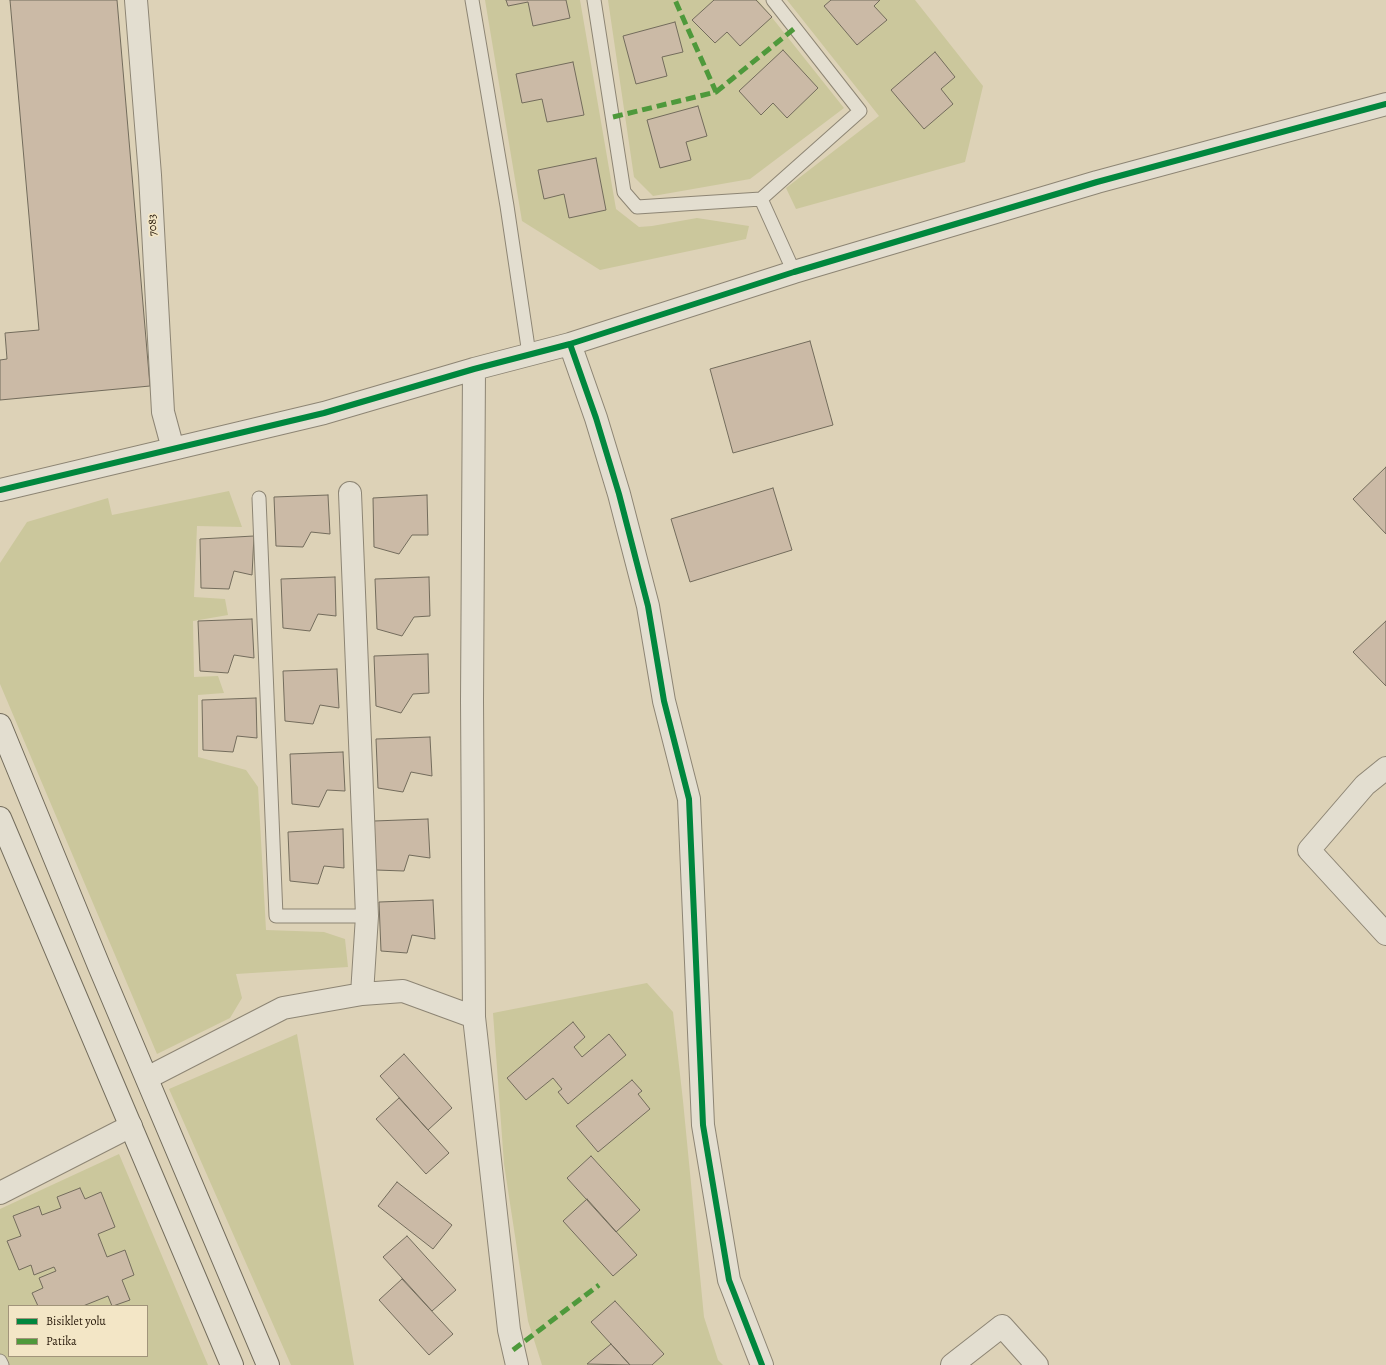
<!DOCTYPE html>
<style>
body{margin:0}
#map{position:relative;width:1386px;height:1365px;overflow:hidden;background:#ddd2b7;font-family:Alegreya,serif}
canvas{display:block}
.legend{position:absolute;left:8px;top:1305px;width:140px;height:52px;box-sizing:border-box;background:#f3e6c6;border:1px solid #a1947a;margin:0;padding:5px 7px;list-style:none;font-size:12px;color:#261809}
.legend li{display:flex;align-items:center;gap:8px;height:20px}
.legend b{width:20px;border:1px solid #a1947a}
</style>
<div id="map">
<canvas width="1386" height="1365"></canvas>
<ul class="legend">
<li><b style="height:5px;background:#00873e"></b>Bisiklet yolu</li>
<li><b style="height:5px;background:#4e993b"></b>Patika</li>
</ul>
</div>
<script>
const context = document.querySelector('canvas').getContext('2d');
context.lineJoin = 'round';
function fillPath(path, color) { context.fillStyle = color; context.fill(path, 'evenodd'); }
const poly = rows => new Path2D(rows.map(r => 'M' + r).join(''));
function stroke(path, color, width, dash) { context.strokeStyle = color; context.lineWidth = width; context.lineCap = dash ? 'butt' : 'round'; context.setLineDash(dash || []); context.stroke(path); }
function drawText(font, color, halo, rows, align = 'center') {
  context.font = font + ' Alegreya,serif'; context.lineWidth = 3.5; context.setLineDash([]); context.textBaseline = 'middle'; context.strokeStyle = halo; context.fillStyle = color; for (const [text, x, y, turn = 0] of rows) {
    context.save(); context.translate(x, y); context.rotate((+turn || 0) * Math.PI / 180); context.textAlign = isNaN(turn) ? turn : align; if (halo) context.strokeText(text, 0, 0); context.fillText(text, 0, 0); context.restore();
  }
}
fillPath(poly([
 [485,0,580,0,616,209,639,227,652,226,697,218,749,226,746,239,600,270,522,221],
 [608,0,758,0,844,108,750,179,653,196,634,177],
 [787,0,915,0,983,86,965,162,796,209,786,188,879,116],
 [229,491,242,527,197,526,194,597,225,599,228,615,193,621,194,677,218,676,224,693,198,695,198,757,246,770,258,787,266,930,324,932,345,939,348,967,236,974,242,998,230,1018,157,1054,0,684,0,563,27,522,108,498,112,515],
 [647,983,673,1012,683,1101,704,1317,718,1360,723,1365,542,1365,528,1321,504,1164,493,1013],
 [297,1034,354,1365,291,1365,169,1089],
 [119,1154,208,1365,0,1365,0,1209],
 [9,1306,147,1306,147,1356,9,1356]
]), '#cbc79c');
const building = poly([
 [10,0,117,0,150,386,0,400,0,360,7,359,5,333,39,330,10,0],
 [506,0,566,0,570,18,533,26,528,2,508,6,506,0],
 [714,0,756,0,772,17,740,46,727,32,715,43,692,20,714,0],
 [831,0,880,0,874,6,887,20,857,45,824,6,831,0],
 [675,22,683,52,662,57,667,76,636,84,623,36,675,22],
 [783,50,818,88,787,118,773,103,761,115,739,91,783,50],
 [935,52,955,77,941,89,953,104,924,129,891,90,935,52],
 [573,62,584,115,547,122,542,99,522,103,516,74,573,62],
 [698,106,707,136,686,142,691,160,660,168,647,120,698,106],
 [596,158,606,210,569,218,564,194,544,199,538,170,596,158],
 [810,341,833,425,733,453,710,369,810,341],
 [1386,467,1386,534,1353,499,1386,467],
 [773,488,792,550,690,582,671,519,773,488],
 [328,495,330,534,311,532,303,547,276,546,274,497,328,495],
 [427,495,428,535,412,535,399,554,374,547,373,498,427,495],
 [254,536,252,575,234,571,229,589,201,588,200,539,254,536],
 [335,577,336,616,318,614,310,631,283,628,281,579,335,577],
 [429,577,430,616,414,617,402,636,377,629,375,579,429,577],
 [252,619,254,658,234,655,228,673,200,671,198,621,252,619],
 [1386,621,1386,686,1353,652,1386,621],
 [428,654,429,693,413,694,401,713,376,706,374,656,428,654],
 [337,669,339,708,320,705,313,724,285,721,283,671,337,669],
 [256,698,257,738,237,736,233,752,203,750,202,700,256,698],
 [430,737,432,776,411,772,403,792,378,788,376,739,430,737],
 [343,752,345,791,327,790,319,807,292,804,290,754,343,752],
 [428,819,430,858,409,855,404,871,376,870,374,821,428,819],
 [343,829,344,868,324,866,318,884,290,881,288,832,343,829],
 [433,900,435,939,412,935,407,953,381,951,379,902,433,900],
 [573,1022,585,1037,574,1047,582,1057,609,1034,626,1055,568,1104,558,1092,562,1089,553,1078,526,1100,507,1078,573,1022],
 [404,1054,452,1108,428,1130,380,1076,404,1054],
 [632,1080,642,1091,638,1094,650,1109,598,1152,576,1126,632,1080],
 [399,1098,449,1153,426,1174,376,1119,399,1098],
 [591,1156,640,1210,616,1232,567,1178,591,1156],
 [397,1182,452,1225,433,1249,378,1206,397,1182],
 [80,1188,85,1199,101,1192,115,1227,98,1234,107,1257,125,1250,134,1275,122,1280,130,1300,113,1306,112,1306,108,1296,83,1306,38,1306,32,1293,43,1288,39,1278,56,1271,54,1267,34,1275,31,1265,19,1270,7,1241,21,1236,13,1216,39,1206,42,1215,61,1208,57,1197,80,1188],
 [587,1199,637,1255,613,1276,563,1221,587,1199],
 [407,1236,456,1290,432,1311,383,1257,407,1236],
 [402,1279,453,1334,429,1355,379,1300,402,1279],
 [615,1301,664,1354,652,1365,630,1365,591,1322,615,1301],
 [611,1344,630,1365,587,1364,611,1344]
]);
fillPath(building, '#cbbaa6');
stroke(building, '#736c5c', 1);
const lane = poly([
 [472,0,507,206,529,354],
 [594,0,624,192,637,207,761,199,860,111,773,0],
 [761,199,794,272],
 [259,498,276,916,367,916],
 [0,1361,2,1365]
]);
const street = poly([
 [136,0,150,175,163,412,173,449],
 [570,344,596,418,619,494,648,606,664,701,689,799,703,1125,729,1280,762,1365],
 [474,369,472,700,474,1017,509,1330,517,1365],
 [0,490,324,413,474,369,570,344,794,272,1097,182,1386,104],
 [350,493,367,916,362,994],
 [1386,768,1365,785,1309,850,1386,934],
 [147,1078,283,1008,362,994,403,991,474,1017],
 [0,1193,131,1126],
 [952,1365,1002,1326,1037,1365]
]);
const secondary = poly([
 [0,725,99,966,268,1365],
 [0,818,232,1365]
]);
stroke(lane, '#8d8574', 15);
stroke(street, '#8d8574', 24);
stroke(secondary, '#736c5c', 24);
stroke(lane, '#e3ded0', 13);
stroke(street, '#e3ded0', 22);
stroke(secondary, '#e3ded0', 22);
stroke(poly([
 [716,92,795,28],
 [613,117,716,92,675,0],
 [513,1350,599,1285]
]), '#4e993b', 5, [10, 5]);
stroke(poly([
 [570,344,596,418,619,494,648,606,664,701,689,799,703,1125,729,1280,762,1365],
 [0,490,324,413,474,369,570,344,794,272,1097,182,1386,104]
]), '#00873e', 6);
drawText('12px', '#261809', '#f3e6c6', [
 ["7083",153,225,-93]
]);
</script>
